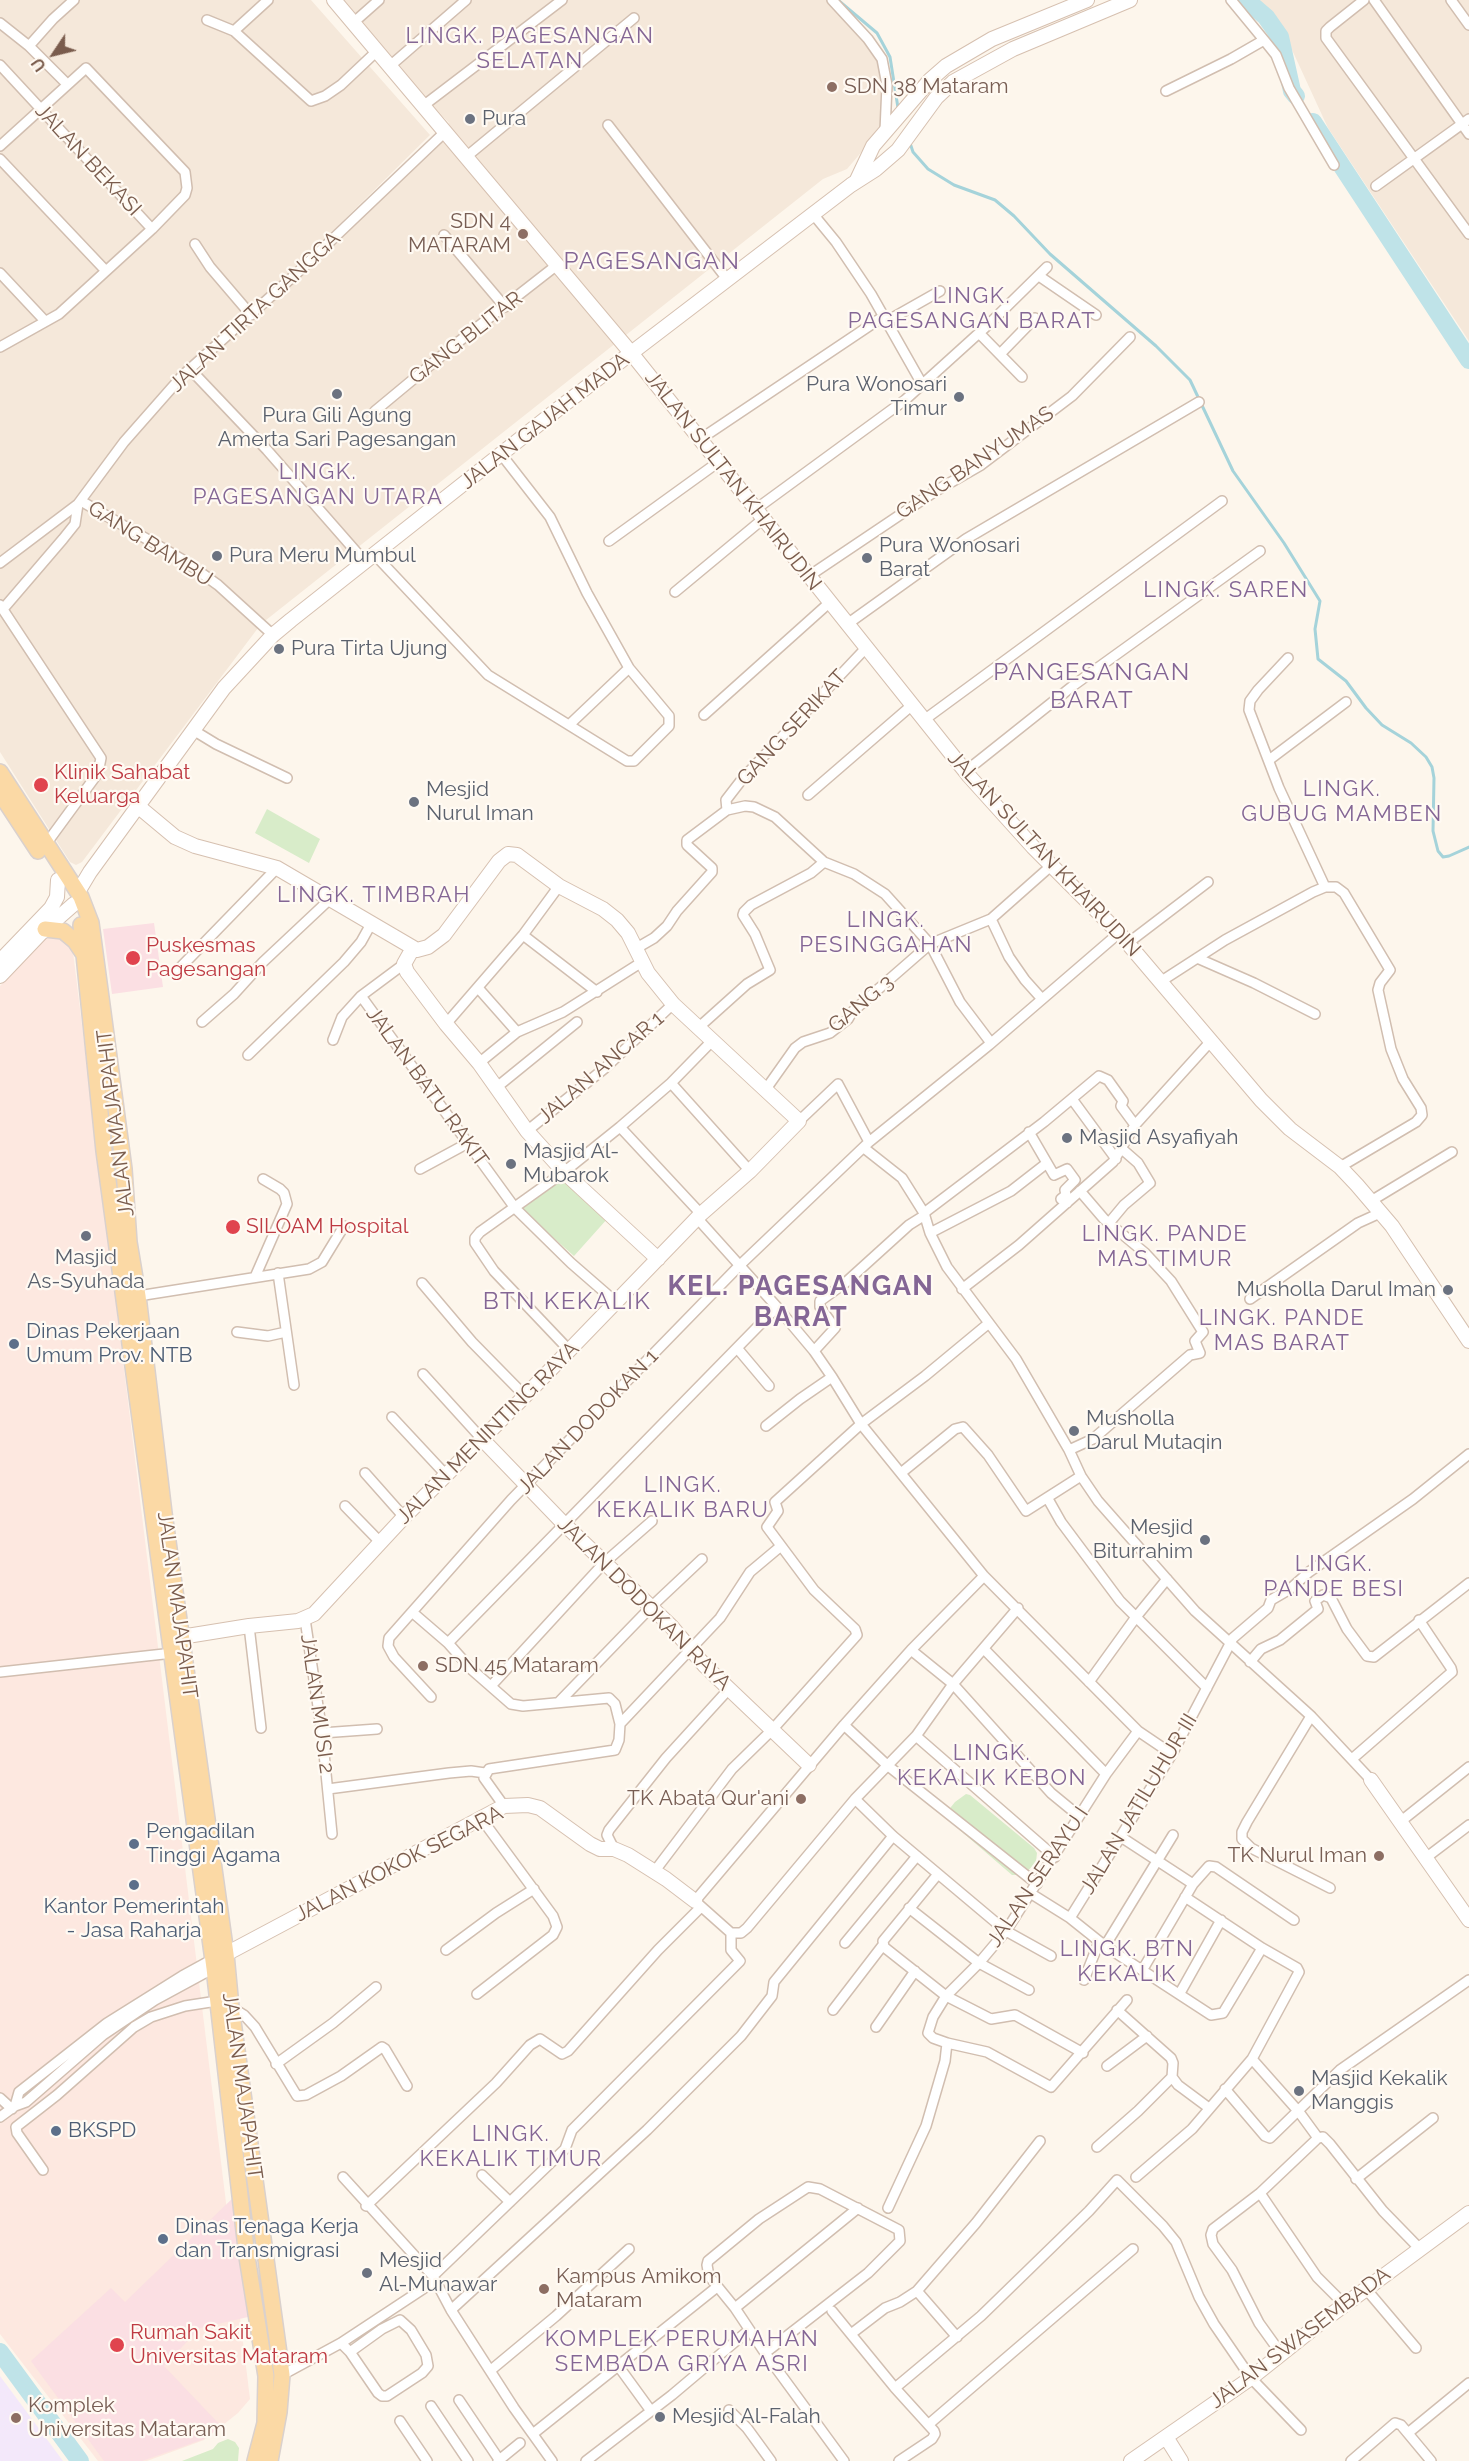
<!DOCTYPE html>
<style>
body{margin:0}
#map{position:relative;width:1469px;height:2461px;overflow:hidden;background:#fdf6ec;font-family:Raleway,sans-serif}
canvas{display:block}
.north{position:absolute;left:24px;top:24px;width:60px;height:60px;-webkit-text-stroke:4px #fffaf3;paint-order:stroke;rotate:235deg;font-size:16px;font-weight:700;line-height:24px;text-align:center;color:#7a5c4d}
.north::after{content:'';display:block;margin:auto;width:21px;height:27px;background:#7a5c4d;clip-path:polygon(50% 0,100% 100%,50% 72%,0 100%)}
</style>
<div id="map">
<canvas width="1469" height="2461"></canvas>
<div class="north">U</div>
</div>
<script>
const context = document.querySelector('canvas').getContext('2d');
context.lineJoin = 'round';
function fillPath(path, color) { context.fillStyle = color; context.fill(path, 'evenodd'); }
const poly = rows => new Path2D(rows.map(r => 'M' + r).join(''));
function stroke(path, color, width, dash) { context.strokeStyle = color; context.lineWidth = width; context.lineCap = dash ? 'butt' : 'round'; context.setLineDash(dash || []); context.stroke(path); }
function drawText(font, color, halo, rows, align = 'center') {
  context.font = font + ' Raleway,sans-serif'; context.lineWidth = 4.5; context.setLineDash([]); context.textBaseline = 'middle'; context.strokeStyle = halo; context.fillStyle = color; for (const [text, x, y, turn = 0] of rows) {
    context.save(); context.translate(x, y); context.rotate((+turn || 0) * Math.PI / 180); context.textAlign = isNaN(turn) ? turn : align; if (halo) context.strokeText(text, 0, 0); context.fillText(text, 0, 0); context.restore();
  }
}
fillPath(poly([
 [0,0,311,0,430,135,184,378,449,123,334,0,829,0,880,58,882,128,847,169,823,179,261,624,82,862,76,865,70,862,0,752],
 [1250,0,1469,0,1469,341,1328,128,1281,26]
]), '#f5e8da');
fillPath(poly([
 [48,934,67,939,73,952,250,2399,238,2413,204,2440,147,2461,98,2461,0,2334,0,986]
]), '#fde8e0');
fillPath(poly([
 [0,2376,63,2461,0,2461]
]), '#f3e8fa');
fillPath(poly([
 [154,923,163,987,112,994,103,929],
 [234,2197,248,2317,200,2328,164,2366,221,2426,204,2439,142,2461,104,2461,31,2361,111,2288,125,2302]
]), '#fbdfe3');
fillPath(poly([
 [267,809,320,839,309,863,255,833],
 [561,1176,608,1218,574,1256,521,1209],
 [966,1794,970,1795,1034,1848,1037,1853,1036,1862,1024,1875,1012,1875,947,1819,947,1812,955,1802],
 [228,2439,235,2442,239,2448,238,2461,182,2461,213,2449,218,2443]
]), '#d8ecc9');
stroke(poly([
 [838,0,877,33,890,57,898,108],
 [910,143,913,152,928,169,954,185,995,200,1014,216,1050,254,1156,346,1190,380,1233,471,1284,543,1320,601,1315,629,1318,659,1346,681,1366,708,1382,725,1411,743,1426,757,1432,767,1434,778,1433,831,1438,851,1443,857,1449,856,1469,847]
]), '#a5d3da', 3);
stroke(poly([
 [1246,0,1266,17,1280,37,1292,91,1296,96],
 [1313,122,1469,360],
 [0,2352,80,2461]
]), '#bfe3e8', 18);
const street = poly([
 [832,0,868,39,882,59,887,85,885,131],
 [1364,0,1330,27,1326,31,1326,38,1469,234],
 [1374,0,1469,134],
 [1451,0,1469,25],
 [207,20,234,31,268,0],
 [0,23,29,46,67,84],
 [353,23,379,0],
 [234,31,311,101,325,96,341,85,377,51],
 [1264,40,1276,55,1289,88,1334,165],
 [29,46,53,19,74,0],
 [0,65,152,229],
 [390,66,466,0],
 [1166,91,1231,59,1264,40,1231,0],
 [423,106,562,0],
 [608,125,727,279],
 [0,146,86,68,185,172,187,188,185,195,152,229,59,314,0,347],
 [466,157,634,18],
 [0,159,106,271],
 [1376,186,1469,119],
 [813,214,836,242,871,294,922,384],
 [444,235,505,307],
 [195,244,210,267,251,315],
 [0,273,45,321],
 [1039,276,1096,315],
 [887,321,940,291],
 [979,333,1022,377],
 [1001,353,1035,318],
 [190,369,267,450,366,563],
 [375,411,457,343,557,265],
 [699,440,884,316],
 [81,501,183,560,218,585,273,635],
 [756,509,905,400,989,324,1047,267],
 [609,541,717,463],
 [375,555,488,675,627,761,634,761,669,726,669,716,629,668,587,593,550,517,501,454],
 [0,563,78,504,124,442,183,375,297,273,445,132],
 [809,576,934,492,981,465,1072,396,1130,337],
 [675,592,763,519],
 [0,605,101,758,98,773,46,844],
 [3,609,63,539,75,524,78,504],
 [846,625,966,539,1199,402],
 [1288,658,1258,690,1250,701,1249,710,1279,788,1325,887],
 [704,715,829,603],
 [924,720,1222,501],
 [569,725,629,668],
 [193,730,216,744,287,778],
 [1269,760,1346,702],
 [966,771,1074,685,1260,551],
 [808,795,911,706],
 [727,810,726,800,743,778,865,649],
 [991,919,1009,957,1025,980,1042,999],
 [523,935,597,992],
 [1128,943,1208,882],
 [635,949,654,938,667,926,677,911,712,872,712,868,687,845,687,840,727,810,745,806,754,807,775,817,824,862,854,874,885,894,930,944,960,1002,991,1043],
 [1197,958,1254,983,1315,1014],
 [404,964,361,996,515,1208,571,1263,617,1303],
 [174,974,277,868],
 [1160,982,1225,940,1313,892,1325,887,1336,887,1344,893,1390,970,1380,983,1378,990,1391,1049,1403,1079,1421,1108,1422,1115,1416,1122,1340,1167],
 [479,989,517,1032],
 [202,1022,234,994,263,962,329,900],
 [446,1024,523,935,559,886],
 [698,1028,747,984,770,970,755,934,743,915,744,912,751,905,811,873,824,862],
 [333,1040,342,1017,361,996],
 [248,1055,344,962,361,942,371,924],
 [479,1063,517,1032,563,1012,642,962],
 [671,1083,750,1171],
 [497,1087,577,1022],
 [766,1089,795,1048,803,1042,830,1033,848,1019,852,1012,930,944,991,919,1052,865],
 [1072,1099,1116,1159],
 [799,1121,838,1084,869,1142],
 [620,1127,701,1214],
 [527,1131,605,1068,673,1004],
 [1029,1132,1054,1175,1067,1169,1075,1180,1065,1190,1066,1195,1061,1199,1067,1203],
 [864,1148,902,1178,924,1213,930,1233,947,1267,1016,1359,1069,1450,1081,1476,1098,1501,1195,1611,1311,1716,1371,1780],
 [420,1169,468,1143],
 [1371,1201,1452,1152],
 [924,1213,1044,1122,1099,1076,1108,1080,1123,1101,1121,1106,1135,1125],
 [697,1218,777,1307,814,1351,832,1377,861,1424,984,1576,1138,1731,1172,1754],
 [1109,1223,1124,1205,1150,1183,1138,1163,1122,1149],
 [930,1233,1011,1191,1047,1163],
 [278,1273,294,1385],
 [255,1277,287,1204,284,1193,280,1189,263,1179],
 [422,1283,472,1342,525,1396],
 [962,1289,1019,1245,1113,1162,1135,1125,1211,1041],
 [138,1296,309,1269,322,1262,344,1226],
 [1250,1299,1358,1223,1380,1213],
 [237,1332,268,1336,286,1332],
 [737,1348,769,1386],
 [569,1350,494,1271,475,1243,475,1238,480,1232,564,1172,620,1127,671,1083,712,1041],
 [814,1351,835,1328,820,1307,820,1301,845,1283,909,1225,925,1215],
 [423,1374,482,1439],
 [392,1417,447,1476],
 [766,1426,800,1399,832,1377],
 [1069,1450,1093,1439,1190,1355,1200,1353,1195,1341,1203,1332,1171,1281,1145,1253,1104,1219,1080,1191],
 [365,1473,404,1517],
 [901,1473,955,1429,963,1427,988,1455,1026,1511,1081,1476],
 [1048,1499,1061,1522,1120,1601,1207,1688],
 [345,1506,381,1543],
 [984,1576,911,1650,844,1725,695,1901,731,1933,741,1933,747,1928,855,1799,916,1736,953,1684,1018,1608],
 [412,1612,448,1643,471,1669,511,1704,523,1706,609,1698,615,1704,620,1724],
 [305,1619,322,1733,332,1834],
 [249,1626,261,1728],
 [448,1643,777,1307],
 [984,1649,1106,1774],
 [911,1650,953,1684,1051,1793,1079,1816],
 [1250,1662,1261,1649,1280,1640,1318,1609,1315,1601,1323,1595,1331,1598,1347,1629,1367,1656,1374,1657,1469,1583],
 [0,1672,173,1653],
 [1089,1682,1136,1617,1167,1579],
 [491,1686,604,1563,652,1521],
 [431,1697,394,1657,388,1646,389,1638,511,1500,739,1266,869,1142,989,1045,1119,933],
 [559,1702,651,1607,702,1559],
 [1311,1716,1247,1822,1242,1832,1242,1839,1251,1848,1330,1888],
 [844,1725,887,1765,1037,1884],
 [322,1733,377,1729],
 [916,1736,1055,1857],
 [1352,1759,1452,1672,1451,1668,1419,1620],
 [328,1789,449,1773,471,1771,485,1773],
 [855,1799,893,1836,1006,1931,1051,1956],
 [504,1806,484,1778,489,1769,615,1750,619,1740,620,1724,720,1618,750,1572,781,1546],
 [1400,1822,1469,1767],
 [1121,1837,1193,1884,1209,1866,1216,1867,1294,1920],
 [614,1849,607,1835,609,1830,666,1758,728,1690],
 [1427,1857,1469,1825],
 [654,1872,732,1769,772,1730,857,1635,855,1629,814,1590,767,1527,778,1511,775,1502,861,1424,925,1376,989,1323],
 [938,1874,883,1941,884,1947,946,1996,991,2019,1015,2015,1083,2053],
 [1030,1893,1070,1918,1105,1946,1211,2015,1223,2013,1262,1948],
 [909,1908,979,1963,1029,1990],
 [1070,1918,1172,1754,1233,1638,1268,1608,1271,1600,1290,1589,1309,1572,1413,1499,1469,1454],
 [845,1943,917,1856],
 [1105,1946,1173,1835],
 [446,1950,496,1913,534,1889],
 [1143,1969,1193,1884],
 [1084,1980,1099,1942],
 [1180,1993,1221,1920],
 [477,1994,553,1935,557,1927,553,1916,481,1818],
 [231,2007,244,2015,255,2027,297,2096,306,2095,341,2076,382,2047,385,2049,407,2086],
 [833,2010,883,1945],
 [1117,2010,1171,2058,1173,2063,1172,2077,1178,2085,1209,2108],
 [876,2027,915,1971],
 [947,2043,987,2052,1051,2087,1127,2000],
 [1252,2059,1299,2112,1318,2138,1323,2137,1330,2144,1383,2211,1420,2249],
 [276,2064,333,2023,376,1987],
 [1107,2066,1147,2036],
 [1225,2089,1265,2136,1270,2138,1340,2070,1469,1980],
 [0,2098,12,2109],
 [15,2106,19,2092,107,2023,182,1976,213,1959],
 [0,2117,15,2106,26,2102,103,2035,155,2000,214,1968],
 [1097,2147,1138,2111,1172,2077],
 [43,2170,17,2133,16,2127,57,2095,134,2027,151,2017,185,2006,217,2001],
 [482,2175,510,2202],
 [343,2177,433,2276,451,2310,514,2408,552,2461],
 [1136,2177,1192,2129,1252,2059,1299,1972,1297,1968,1262,1948,1185,1897],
 [1356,2179,1433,2118],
 [1260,2193,1317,2277,1345,2305],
 [366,2206,496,2083,530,2045,540,2039,562,2054,568,2051,658,1950,701,1907],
 [888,2208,926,2126,945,2061,947,2043,933,2038,928,2033,933,2017,946,1996,979,1963,1006,1931,1106,1774,1138,1731],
 [433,2276,565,2149,572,2130,740,1961,731,1950,731,1933],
 [1366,2289,1416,2348],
 [917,2291,957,2337],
 [735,2308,858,2208],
 [451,2310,647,2130,741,2036,772,1996,774,1982,893,1836],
 [832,2311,895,2388,934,2431,935,2434,932,2439,899,2461],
 [851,2334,885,2308,900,2302,917,2291,976,2223,1040,2141],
 [341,2343,350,2352,378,2393,382,2396,387,2396,422,2373,428,2366,426,2355,411,2330,400,2320,382,2329,350,2352],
 [765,2353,868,2273,900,2241,899,2230,820,2189,808,2187,759,2219,708,2261,707,2265,709,2276,735,2308,765,2353,844,2461],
 [1282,2355,1259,2323,1232,2270,1213,2244,1211,2235,1213,2229,1260,2193,1318,2138],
 [619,2367,651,2411],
 [491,2370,556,2316,629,2249],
 [282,2375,341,2343,435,2281],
 [895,2388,981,2316,1089,2211,1117,2180,1163,2226,1176,2242,1199,2297,1214,2324,1251,2378,1301,2430],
 [459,2400,500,2461],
 [431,2406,468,2461],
 [729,2410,747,2428,771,2461],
 [400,2421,427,2461],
 [929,2424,1133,2249],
 [534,2433,717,2287],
 [1408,2433,1469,2383],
 [498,2461,520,2443],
 [586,2461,672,2395,749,2330],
 [1351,2461,1395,2423,1401,2425,1431,2461]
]);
const secondary = poly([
 [334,0,632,354,969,776,1033,847,1119,933,1261,1100,1290,1129,1340,1167,1357,1185,1392,1226,1469,1341],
 [857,180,873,146,930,80,946,66,992,39,1087,0],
 [139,807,175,837,195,846,277,868,417,950,428,947,444,935,499,861,508,854,517,855,559,886,603,909,617,920,628,933,648,973,673,1004,799,1121,750,1171,701,1214,525,1396,404,1517,314,1614,298,1621,249,1626,181,1637],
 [78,892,90,872,224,688,273,635,291,620,558,409,851,185,876,169,898,150,936,98,953,82,1013,49,1130,0],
 [413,948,404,964,407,972,446,1024,479,1063,527,1131,564,1172,658,1259],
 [0,961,51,908,57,897,58,880],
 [0,976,41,933,74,904],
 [482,1439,563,1523,671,1626,705,1666,809,1765],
 [1371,1780,1469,1920],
 [226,1954,504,1806,528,1805,540,1808,590,1844,600,1849,614,1849,628,1855,666,1879,695,1901],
 [1166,2437,1181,2461],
 [1131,2461,1251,2378,1324,2320,1469,2213]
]);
const primary = poly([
 [0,772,81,897,91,923,124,1169,129,1242,138,1296,164,1513,226,1954,231,2007,282,2375,279,2412,270,2461],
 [0,793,38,851],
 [81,925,104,1151,214,1968,247,2257,266,2376,265,2423,255,2461],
 [45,929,63,931,75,941,83,953]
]);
stroke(street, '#d1beb0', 12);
stroke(secondary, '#d6c0b0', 16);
stroke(primary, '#dad1cd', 18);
stroke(street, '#fff', 9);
stroke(secondary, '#fff', 14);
stroke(primary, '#fbd9a5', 15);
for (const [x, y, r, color] of [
 [832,87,6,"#8d6e63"],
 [470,119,6,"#6b7280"],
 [523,234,6,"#8d6e63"],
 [337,394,6,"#6b7280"],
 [959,397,6,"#6b7280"],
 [217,556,6,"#6b7280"],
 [867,558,6,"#6b7280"],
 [279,649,6,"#6b7280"],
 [41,785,8,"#e0444e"],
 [414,802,6,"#6b7280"],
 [133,958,8,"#e0444e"],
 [1067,1138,6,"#6b7280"],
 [511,1164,6,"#6b7280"],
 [233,1227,8,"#e0444e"],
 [86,1236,6,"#6b7280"],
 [1448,1290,6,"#6b7280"],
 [14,1344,6,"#5c6f8a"],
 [1074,1431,6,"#6b7280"],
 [1205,1540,6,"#6b7280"],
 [423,1666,6,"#8d6e63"],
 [801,1799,6,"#8d6e63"],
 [134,1844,6,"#5c6f8a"],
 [1379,1856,6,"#8d6e63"],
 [134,1885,6,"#5c6f8a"],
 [1299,2091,6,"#6b7280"],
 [56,2131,6,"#5c6f8a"],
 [163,2239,6,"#5c6f8a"],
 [367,2273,6,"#6b7280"],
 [544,2289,6,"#8d6e63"],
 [117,2345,8,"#e0444e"],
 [660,2417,6,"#6b7280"],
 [16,2418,6,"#8d6e63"]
]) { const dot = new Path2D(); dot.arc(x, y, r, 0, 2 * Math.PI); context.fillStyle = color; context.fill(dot); stroke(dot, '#fffaf3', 2); }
drawText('21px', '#785e54', '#fffaf3', [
 ["SDN 38 Mataram",844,87],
 ["SDN 4",511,222,"right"],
 ["MATARAM",511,246,"right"],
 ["SDN 45 Mataram",435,1666],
 ["TK Abata Qur'ani",789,1799,"right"],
 ["TK Nurul Iman",1367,1856,"right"],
 ["Kampus Amikom",556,2277],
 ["Mataram",556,2301],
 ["Komplek",28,2406],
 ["Universitas Mataram",28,2430]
], 'left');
drawText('21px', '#5b616d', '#fffaf3', [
 ["Pura",482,119],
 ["Pura Wonosari",947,385,"right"],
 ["Timur",947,409,"right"],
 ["Pura Gili Agung",337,416,"center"],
 ["Amerta Sari Pagesangan",337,440,"center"],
 ["Pura Wonosari",879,546],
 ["Barat",879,570],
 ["Pura Meru Mumbul",229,556],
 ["Pura Tirta Ujung",291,649],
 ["Mesjid",426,790],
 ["Nurul Iman",426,814],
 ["Masjid Asyafiyah",1079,1138],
 ["Masjid Al-",523,1152],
 ["Mubarok",523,1176],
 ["Masjid",86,1258,"center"],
 ["As-Syuhada",86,1282,"center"],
 ["Musholla Darul Iman",1436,1290,"right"],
 ["Musholla",1086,1419],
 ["Darul Mutaqin",1086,1443],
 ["Mesjid",1193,1528,"right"],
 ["Biturrahim",1193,1552,"right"],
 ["Masjid Kekalik",1311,2079],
 ["Manggis",1311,2103],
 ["Mesjid",379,2261],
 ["Al-Munawar",379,2285],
 ["Mesjid Al-Falah",672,2417]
], 'left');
drawText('21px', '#7a5c4d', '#fffaf3', [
 ["JALAN BEKASI",88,160,47],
 ["JALAN TIRTA GANGGA",255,312,-43],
 ["GANG BLITAR",466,338,-38],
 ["JALAN GAJAH MADA",545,421,-38],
 ["GANG BANYUMAS",975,463,-34],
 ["JALAN SULTAN KHAIRUDIN",733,481,52],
 ["GANG BAMBU",150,544,32],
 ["GANG SERIKAT",792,728,-47],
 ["JALAN SULTAN KHAIRUDIN",1044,854,47],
 ["GANG 3",861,1004,-40],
 ["JALAN ANCAR 1",601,1068,-41],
 ["JALAN BATU RAKIT",427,1087,54],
 ["JALAN MAJAPAHIT",116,1123,-97],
 ["JALAN DODOKAN 1",588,1422,-46],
 ["JALAN MENINTING RAYA",488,1433,-45],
 ["JALAN DODOKAN RAYA",644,1604,45],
 ["JALAN MAJAPAHIT",177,1605,82],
 ["JALAN MUSI 2",317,1704,82],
 ["JALAN JATILUHUR III",1139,1804,-59],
 ["JALAN KOKOK SEGARA",399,1864,-27],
 ["JALAN SERAYU I",1038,1877,-56],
 ["JALAN MAJAPAHIT",242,2086,82],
 ["JALAN SWASEMBADA",1300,2338,-37]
]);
drawText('21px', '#be3a42', '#fffaf3', [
 ["Klinik Sahabat",54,773],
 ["Keluarga",54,797],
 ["Puskesmas",146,946],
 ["Pagesangan",146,970],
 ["SILOAM Hospital",246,1227],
 ["Rumah Sakit",130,2333],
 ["Universitas Mataram",130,2357]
], 'left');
drawText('21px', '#4e5e75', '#fffaf3', [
 ["Dinas Pekerjaan",26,1332],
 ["Umum Prov. NTB",26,1356],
 ["Pengadilan",146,1832],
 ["Tinggi Agama",146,1856],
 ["Kantor Pemerintah",134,1907,"center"],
 ["- Jasa Raharja",134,1931,"center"],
 ["BKSPD",68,2131],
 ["Dinas Tenaga Kerja",175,2227],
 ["dan Transmigrasi",175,2251]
], 'left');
context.letterSpacing = '1.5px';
drawText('22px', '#846695', '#fffaf3', [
 ["LINGK. PAGESANGAN",530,36],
 ["SELATAN",530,61],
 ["LINGK.",972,296],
 ["PAGESANGAN BARAT",972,321],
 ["LINGK.",318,472],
 ["PAGESANGAN UTARA",318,497],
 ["LINGK. SAREN",1226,590],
 ["LINGK.",1342,789],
 ["GUBUG MAMBEN",1342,814],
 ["LINGK. TIMBRAH",374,895],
 ["LINGK.",886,920],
 ["PESINGGAHAN",886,945],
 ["LINGK. PANDE",1165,1234],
 ["MAS TIMUR",1165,1259],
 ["LINGK. PANDE",1282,1318],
 ["MAS BARAT",1282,1343],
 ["LINGK.",683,1485],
 ["KEKALIK BARU",683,1510],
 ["LINGK.",1334,1564],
 ["PANDE BESI",1334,1589],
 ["LINGK.",992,1753],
 ["KEKALIK KEBON",992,1778],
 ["LINGK. BTN",1127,1949],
 ["KEKALIK",1127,1974],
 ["LINGK.",511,2134],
 ["KEKALIK TIMUR",511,2159],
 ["KOMPLEK PERUMAHAN",682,2339],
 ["SEMBADA GRIYA ASRI",682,2364]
]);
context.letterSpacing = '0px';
context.letterSpacing = '1.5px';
drawText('24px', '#846695', '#fffaf3', [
 ["PAGESANGAN",652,262],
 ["PANGESANGAN",1092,673],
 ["BARAT",1092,701],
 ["BTN KEKALIK",567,1302]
]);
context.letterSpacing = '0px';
context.letterSpacing = '1.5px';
drawText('bold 27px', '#846695', '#fffaf3', [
 ["KEL. PAGESANGAN",801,1287],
 ["BARAT",801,1318]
]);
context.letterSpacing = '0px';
</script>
